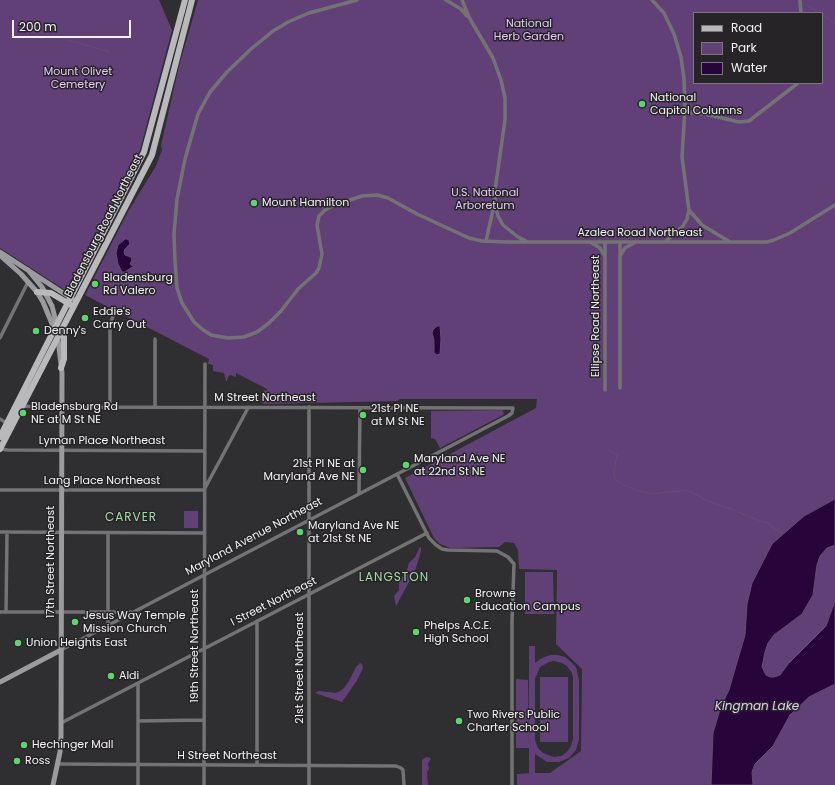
<!DOCTYPE html>
<style>
body{margin:0}
#map{position:relative;width:835px;height:785px;overflow:hidden;background:#2f2e30;font-family:Poppins,sans-serif}
canvas{display:block}
.legend{position:absolute;left:693px;top:12px;width:130px;height:72px;box-sizing:border-box;background:#262426;border:1px solid #787678;margin:0;padding:5px 7px;list-style:none;font-size:12px;color:#f2f2f3}
.legend li{display:flex;align-items:center;gap:8px;height:20px}
.legend b{width:20px;border:1px solid #787678}
.scale{position:absolute;left:12px;top:20px;width:119px;height:18px;box-sizing:border-box;border:2px solid #f2f2f3;border-top:0;padding-left:5px;font-size:12px;line-height:14px;white-space:nowrap;color:#f2f2f3;-webkit-text-stroke:3px #262426;paint-order:stroke}
</style>
<div id="map">
<canvas width="835" height="785"></canvas>
<ul class="legend">
<li><b style="height:5px;background:#b9b8ba"></b>Road</li>
<li><b style="height:11px;background:#614078"></b>Park</li>
<li><b style="height:11px;background:#27053a"></b>Water</li>
</ul>
<div class="scale">200 m</div>
</div>
<script>
const context = document.querySelector('canvas').getContext('2d');
context.lineJoin = 'round';
function fillPath(path, color) { context.fillStyle = color; context.fill(path, 'evenodd'); }
const poly = rows => new Path2D(rows.map(r => 'M' + r).join(''));
function stroke(path, color, width, dash) { context.strokeStyle = color; context.lineWidth = width; context.lineCap = dash ? 'butt' : 'round'; context.setLineDash(dash || []); context.stroke(path); }
function drawText(font, color, halo, rows, align = 'center') {
  context.font = font + ' Poppins,sans-serif'; context.lineWidth = 3; context.setLineDash([]); context.textBaseline = 'middle'; context.strokeStyle = halo; context.fillStyle = color; for (const [text, x, y, turn = 0] of rows) {
    context.save(); context.translate(x, y); context.rotate((+turn || 0) * Math.PI / 180); context.textAlign = isNaN(turn) ? turn : align; if (halo) context.strokeText(text, 0, 0); context.fillText(text, 0, 0); context.restore();
  }
}
fillPath(poly([
 [0,0,159,0,172,30,140,150,68,292,0,248],
 [198,0,835,0,835,499,804,516,772,544,752,583,745,635,733,676,729,690,721,706,713,733,711,785,517,785,517,774,533,773,529,773,529,646,535,646,535,663,542,658,550,655,558,655,565,657,570,661,576,667,579,680,579,739,576,750,569,758,559,762,547,762,535,754,535,773,550,773,581,751,582,669,556,644,557,570,519,569,518,550,514,543,505,542,499,547,450,548,440,544,434,538,405,478,536,408,537,399,400,399,397,401,263,404,261,402,263,392,265,390,267,391,267,389,236,373,236,377,230,375,228,377,227,381,226,381,224,373,213,371,213,365,208,364,209,359,85,295,129,210,156,166,162,150,161,145,179,66],
 [694,13,822,13,822,83,694,83],
 [554,661,562,663,567,666,572,673,573,678,573,739,571,746,567,752,561,756,554,757,543,753,538,748,535,740,535,679,540,667,549,662],
 [502,410,504,413,503,415,440,448,435,439,431,438,431,411],
 [184,511,198,511,198,528,184,528],
 [833,545,835,545,835,601,826,626,789,663,780,675,774,677,770,677,766,675,762,667,765,652,768,643,774,635,802,614,813,595,817,565,820,556,827,548],
 [420,547,421,547,421,551,415,571,396,606,394,596,399,590,399,582,407,570,409,563,415,557],
 [525,572,553,572,554,614,525,614],
 [360,663,362,664,363,668,356,682,342,702,315,693,319,691,335,693,340,691,344,688,350,679,356,667],
 [540,677,568,677,568,742,540,742],
 [516,679,528,680,529,748,516,748],
 [835,684,835,785,753,785,752,772,755,764,773,745,790,715,809,697],
 [426,757,431,758,428,764,429,769,427,772,428,785,422,785,422,760]
]), '#614078');
const water = poly([
 [125,239,127,239,129,240,130,244,125,249,124,252,125,255,131,257,132,260,130,264,135,268,132,267,125,272,122,272,118,264,116,253,118,245,125,239],
 [437,326,440,326,441,339,440,354,437,355,434,353,434,340,432,333,433,330,437,326],
 [835,499,835,545,827,548,820,556,817,565,813,595,802,614,774,635,768,643,765,652,762,667,766,675,770,677,774,677,780,675,789,663,826,626,835,601,835,684,809,697,790,715,773,746,755,764,752,772,753,785,711,785,713,733,721,706,729,690,733,676,745,635,747,604,752,583,772,544,804,516,835,499]
]);
fillPath(water, '#27053a');
stroke(water, '#644c72', 1);
stroke(poly([
 [801,2,820,13],
 [822,14,835,23],
 [68,40,110,52],
 [640,104,652,103],
 [607,449,617,455,614,472,615,479,622,484,636,490,652,494,687,490,708,501,734,510],
 [738,512,760,521,769,523,772,527,783,533]
]), '#644c72', 1);
stroke(poly([
 [357,0,309,13,288,22,273,31,251,49,227,72,210,92,198,114,185,159,177,199,174,234,175,261,177,288,182,303,194,322,202,329,211,335,228,338,244,337,257,332,269,323,281,311,298,289,316,273,319,268,322,254,317,225,319,216,325,210,335,205,362,196,377,195,388,198,417,214,469,238,482,241,507,242,767,242,774,240,790,233,835,205],
 [446,0,461,9,467,16],
 [462,0,470,19,493,58,501,80,505,98,505,120,495,190,495,201,486,241],
 [652,0,664,13,674,34,681,57,684,79,685,108,682,157,689,210,687,219,683,226,665,242],
 [800,0,801,13],
 [684,112,705,114,739,122,749,121,798,83],
 [495,205,498,216,503,225,518,237,526,241],
 [689,210,702,225,730,242],
 [605,242,605,390],
 [592,243,600,248,604,255],
 [620,256,625,248,634,243],
 [0,338,28,282],
 [155,339,155,407],
 [620,388,620,242],
 [22,406,37,407,513,408,512,413,508,416,61,650],
 [110,407,110,326,113,316],
 [0,419,8,424],
 [0,449,8,450,204,451],
 [397,474,429,538,436,545,442,549,448,550,497,551,508,557,514,564,512,622,512,785],
 [0,490,204,490,248,408],
 [359,494,360,408],
 [0,532,204,533],
 [108,533,108,624],
 [0,612,131,612],
 [6,612,7,532],
 [257,621,257,765],
 [138,683,138,785],
 [138,721,204,720],
 [61,723,427,533],
 [57,764,396,766,401,768,403,770,404,785],
 [204,785,205,364],
 [309,785,309,407]
]), '#747374', 3.5);
stroke(poly([
 [0,252,74,300],
 [0,254,3,258,21,274,37,292,43,302,55,331],
 [28,270,42,287,52,306,56,322,62,373,61,736,60,752,53,785],
 [0,682,61,650]
]), '#9b9a9c', 5);
stroke(poly([
 [37,292,51,293,71,305],
 [61,368,64,359,64,328],
 [0,437,144,152,185,0],
 [0,449,152,155,192,0]
]), '#b9b8ba', 6);
for (const [x, y, r, color] of [
 [642,104,4,"#5cd56d"],
 [254,203,4,"#5cd56d"],
 [95,284,4,"#5cd56d"],
 [85,318,4,"#5cd56d"],
 [36,331,4,"#5cd56d"],
 [23,413,4,"#5cd56d"],
 [363,415,4,"#5cd56d"],
 [406,465,4,"#5cd56d"],
 [363,470,4,"#5cd56d"],
 [300,532,4,"#5cd56d"],
 [467,600,4,"#5cd56d"],
 [75,622,4,"#5cd56d"],
 [416,632,4,"#5cd56d"],
 [18,643,4,"#5cd56d"],
 [111,676,4,"#5cd56d"],
 [459,721,4,"#5cd56d"],
 [24,745,4,"#5cd56d"],
 [17,761,4,"#5cd56d"]
]) { const dot = new Path2D(); dot.arc(x, y, r, 0, 2 * Math.PI); context.fillStyle = color; context.fill(dot); stroke(dot, '#262426', 1.5); }
drawText('11px', '#e2cbf4', '#262426', [
 ["National",529,24],
 ["Herb Garden",529,37],
 ["Mount Olivet",78,72],
 ["Cemetery",78,85],
 ["U.S. National",485,193],
 ["Arboretum",485,206]
]);
drawText('11px', '#f2f2f3', '#262426', [
 ["National",650,98],
 ["Capitol Columns",650,111],
 ["Mount Hamilton",262,203],
 ["Bladensburg",103,278],
 ["Rd Valero",103,291],
 ["Eddie's",93,312],
 ["Carry Out",93,325],
 ["Denny's",44,331],
 ["Bladensburg Rd",31,407],
 ["NE at M St NE",31,420],
 ["21st Pl NE",371,409],
 ["at M St NE",371,422],
 ["Maryland Ave NE",414,459],
 ["at 22nd St NE",414,472],
 ["21st Pl NE at",355,464,"right"],
 ["Maryland Ave NE",355,477,"right"],
 ["Maryland Ave NE",308,526],
 ["at 21st St NE",308,539],
 ["Browne",475,594],
 ["Education Campus",475,607],
 ["Jesus Way Temple",83,616],
 ["Mission Church",83,629],
 ["Phelps A.C.E.",424,626],
 ["High School",424,639],
 ["Union Heights East",26,643],
 ["Aldi",119,676],
 ["Two Rivers Public",467,715],
 ["Charter School",467,728],
 ["Hechinger Mall",32,745],
 ["Ross",25,761]
], 'left');
drawText('11px', '#f2f2f3', '#262426', [
 ["Bladensburg Road Northeast",104,226,-63],
 ["Azalea Road Northeast",640,233],
 ["Ellipse Road Northeast",596,316,-90],
 ["M Street Northeast",265,398],
 ["Lyman Place Northeast",102,441],
 ["Lang Place Northeast",102,481],
 ["Maryland Avenue Northeast",254,537,-28],
 ["17th Street Northeast",51,562,-90],
 ["I Street Northeast",274,602,-27],
 ["19th Street Northeast",195,646,-90],
 ["21st Street Northeast",300,668,-90],
 ["H Street Northeast",227,756]
]);
context.letterSpacing = '1px';
drawText('12px', '#a0dda4', '#262426', [
 ["CARVER",131,518],
 ["LANGSTON",394,578]
]);
context.letterSpacing = '0px';
drawText('italic 12px', '#e0caf2', '#262426', [
 ["Kingman Lake",757,707]
]);
</script>
